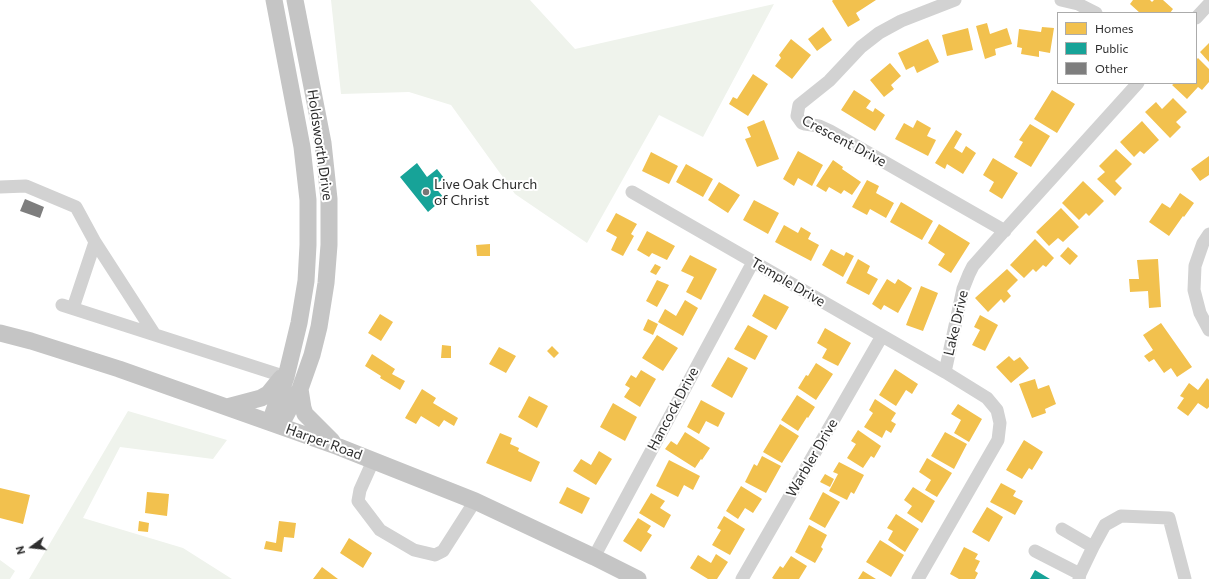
<!DOCTYPE html>
<style>
body{margin:0}
#map{position:relative;width:1209px;height:579px;overflow:hidden;background:#fff;font-family:Commissioner,sans-serif}
canvas{display:block}
.legend{position:absolute;left:1057px;top:12px;width:140px;height:72px;box-sizing:border-box;background:#fff;border:1px solid #ababab;margin:0;padding:5px 7px;list-style:none;font-size:12px;color:#2d2d2d}
.legend li{display:flex;align-items:center;gap:8px;height:20px}
.legend b{width:20px;border:1px solid #ababab}
.north{position:absolute;left:12px;top:527px;width:40px;height:40px;-webkit-text-stroke:3px #fff;paint-order:stroke;rotate:255deg;font-size:11px;font-weight:700;line-height:16px;text-align:center;color:#2d2d2d}
.north::after{content:'';display:block;margin:auto;width:14px;height:18px;background:#2d2d2d;clip-path:polygon(50% 0,100% 100%,50% 72%,0 100%)}
</style>
<div id="map">
<canvas width="1209" height="579"></canvas>
<ul class="legend">
<li><b style="height:11px;background:#f2c14e"></b>Homes</li>
<li><b style="height:11px;background:#17a398"></b>Public</li>
<li><b style="height:11px;background:#7e7e7e"></b>Other</li>
</ul>
<div class="north">N</div>
</div>
<script>
const context = document.querySelector('canvas').getContext('2d');
context.lineJoin = 'round';
function fillPath(path, color) { context.fillStyle = color; context.fill(path, 'evenodd'); }
const poly = rows => new Path2D(rows.map(r => 'M' + r).join(''));
function stroke(path, color, width, dash) { context.strokeStyle = color; context.lineWidth = width; context.lineCap = dash ? 'butt' : 'round'; context.setLineDash(dash || []); context.stroke(path); }
function drawText(font, color, halo, rows, align = 'center') {
  context.font = font + ' Commissioner,sans-serif'; context.lineWidth = 4; context.setLineDash([]); context.textBaseline = 'middle'; context.strokeStyle = halo; context.fillStyle = color; for (const [text, x, y, turn = 0] of rows) {
    context.save(); context.translate(x, y); context.rotate((+turn || 0) * Math.PI / 180); context.textAlign = isNaN(turn) ? turn : align; if (halo) context.strokeText(text, 0, 0); context.fillText(text, 0, 0); context.restore();
  }
}
fillPath(poly([
 [331,0,530,0,575,49,774,4,703,137,659,115,587,243,515,194,451,105,409,92,341,94],
 [128,411,227,440,213,459,120,447,83,518,183,548,232,579,29,579],
 [0,560,15,571,10,579,0,579]
]), '#eff3ec');
fillPath(poly([
 [833,0,876,0,856,13,860,20,848,27,832,1],
 [1133,0,1150,0,1152,2,1154,0,1163,0,1173,9,1170,13,1140,13,1130,4],
 [987,23,990,34,1007,28,1012,44,995,49,996,55,985,59,976,26],
 [823,27,832,40,817,51,808,39],
 [1042,27,1054,28,1050,53,1039,51,1039,57,1021,54,1022,48,1017,47,1019,29,1041,32],
 [968,28,973,50,947,56,942,35],
 [791,39,811,55,792,79,775,66,781,58,779,55],
 [928,39,939,62,917,73,914,66,906,70,898,53],
 [1209,43,1209,62,1200,52],
 [1198,58,1209,69,1209,82,1202,90,1198,87,1187,99,1172,85,1175,83,1196,83,1196,60],
 [890,63,901,76,891,85,894,89,884,97,870,80],
 [753,74,768,84,748,116,729,104,733,97,737,99],
 [854,90,871,101,866,108,873,112,875,108,885,115,875,131,841,110],
 [1052,90,1075,104,1057,133,1034,119],
 [1173,98,1187,112,1176,122,1181,127,1170,138,1145,112,1156,102,1162,109],
 [764,120,779,159,757,167,745,139,751,137,747,127],
 [917,120,931,128,927,136,936,140,928,156,895,139,904,123,913,128],
 [1142,121,1159,140,1144,154,1140,151,1134,157,1120,142],
 [1030,124,1050,136,1031,167,1014,157,1023,142,1019,140],
 [956,130,962,134,954,148,962,153,966,146,976,153,963,174,947,164,945,169,935,163],
 [1116,149,1132,164,1115,181,1122,188,1115,196,1097,179,1105,172,1099,166],
 [798,151,823,165,812,186,798,178,794,186,783,179],
 [651,152,678,166,669,184,642,171],
 [1209,156,1209,175,1200,181,1191,169],
 [993,158,1018,173,1002,199,989,191,994,182,983,175],
 [833,160,843,167,842,169,861,182,852,195,844,190,841,194,829,187,826,192,816,186],
 [686,164,713,179,703,197,676,182],
 [867,180,879,186,876,193,894,203,886,218,870,209,867,215,852,207],
 [1083,181,1104,201,1089,216,1086,213,1079,220,1062,203],
 [719,182,740,195,728,213,708,200],
 [1180,193,1194,203,1184,217,1183,216,1169,236,1149,222,1162,203,1170,208],
 [754,200,779,213,768,234,743,220],
 [901,202,933,221,922,240,890,222],
 [1061,208,1079,227,1063,242,1058,238,1049,246,1036,232],
 [616,213,637,224,631,234,634,236,623,256,611,250,617,237,606,231],
 [939,224,970,243,951,273,938,265,945,254,928,243],
 [784,225,798,233,801,227,811,233,808,239,819,245,811,261,775,242],
 [647,231,675,246,667,260,652,253,649,257,637,250],
 [1035,239,1054,258,1046,267,1043,265,1036,272,1033,269,1024,278,1010,265],
 [490,244,490,256,477,256,476,245],
 [1068,247,1078,256,1070,265,1060,256],
 [831,249,844,256,846,252,854,256,843,277,822,265],
 [690,255,717,269,701,300,686,292,694,277,681,271],
 [858,259,870,266,867,273,878,279,869,295,846,283],
 [1158,259,1161,307,1149,308,1148,291,1130,292,1129,279,1139,279,1137,260],
 [655,264,661,267,656,275,650,272],
 [1007,269,1018,280,1007,291,1011,296,1004,303,1001,299,988,312,975,298],
 [887,279,895,284,898,279,912,288,898,313,884,305,881,310,872,304],
 [657,280,669,285,657,307,646,301],
 [921,286,938,293,923,331,906,325],
 [764,294,789,307,776,330,752,316],
 [685,300,698,308,683,336,658,322,665,309,676,316],
 [380,314,393,322,381,341,368,333],
 [980,315,998,325,985,351,972,345,980,330,974,327],
 [648,319,658,324,653,335,643,330],
 [1161,323,1192,367,1177,377,1171,368,1164,373,1154,359,1149,362,1144,356,1153,350,1143,335],
 [748,325,768,336,755,360,734,349],
 [825,328,851,343,838,366,822,358,827,349,817,343],
 [657,335,678,348,663,371,642,358],
 [442,345,451,346,451,358,441,358],
 [552,346,559,353,554,358,547,351],
 [499,347,516,356,506,373,489,364],
 [372,354,395,369,392,374,405,381,400,390,380,378,381,376,365,366],
 [1009,356,1014,361,1020,357,1029,368,1011,383,996,367],
 [728,357,748,368,732,398,711,386],
 [816,363,833,374,816,400,798,388,806,375,808,376],
 [895,369,918,384,912,394,906,390,896,406,879,395],
 [641,370,656,379,640,407,624,397,630,388,625,385,631,375,636,378],
 [1207,378,1209,380,1209,407,1207,409,1198,403,1188,416,1177,408,1184,398,1180,396,1189,383,1198,390],
 [1035,379,1038,389,1049,385,1056,404,1045,409,1046,413,1032,418,1019,384],
 [422,389,436,398,433,403,458,418,454,426,444,420,439,427,421,416,416,424,405,418],
 [797,395,815,407,808,418,807,417,798,431,781,420],
 [529,396,548,406,537,428,518,417],
 [875,399,896,413,891,421,896,424,891,433,886,430,882,438,864,427,873,413,869,410],
 [701,400,725,413,718,427,706,421,699,434,687,427],
 [613,403,637,417,625,441,600,427],
 [958,404,982,419,969,442,954,433,961,420,951,414],
 [780,424,799,436,782,463,763,452],
 [858,430,881,446,874,458,871,456,863,468,847,458,856,444,851,441],
 [685,432,710,448,702,460,701,459,695,468,665,449,671,441,677,445],
 [945,432,967,444,954,469,931,456],
 [500,433,512,438,510,444,519,448,518,451,540,462,531,482,486,463],
 [1024,440,1043,452,1032,470,1029,468,1022,479,1006,470],
 [599,451,612,459,596,485,573,471,581,459,591,465],
 [762,456,781,466,766,493,745,482,754,464,757,466],
 [927,458,952,473,937,497,925,490,931,480,919,472],
 [669,460,700,476,693,490,684,485,678,497,656,486],
 [839,462,864,475,854,494,851,492,847,500,829,491,838,474,833,472],
 [825,474,834,479,830,487,820,482],
 [1001,483,1016,491,1013,496,1023,501,1015,515,990,502],
 [741,486,762,499,753,513,745,508,738,519,726,511],
 [567,487,590,498,582,514,559,503],
 [913,487,935,501,922,523,907,513,912,506,904,500],
 [0,488,30,495,23,524,0,518],
 [147,492,169,494,167,516,145,513],
 [823,492,840,502,825,528,809,519],
 [651,493,665,501,660,508,671,515,664,528,639,513],
 [987,507,1003,517,989,542,972,532],
 [896,514,919,529,905,552,888,540,893,531,887,528],
 [724,516,745,529,730,555,712,545,721,530,717,528],
 [638,518,651,526,647,532,652,535,641,552,623,541],
 [139,521,149,523,148,532,138,531],
 [279,521,296,523,294,538,284,537,282,552,264,549,266,541,276,543],
 [809,525,827,535,821,547,823,549,815,563,795,552],
 [349,538,372,553,363,568,340,553],
 [880,540,904,555,891,577,866,562],
 [964,547,978,554,975,559,980,561,975,571,978,573,975,579,959,579,950,574],
 [716,554,728,562,717,579,708,579,690,568,698,555,711,563],
 [791,556,807,566,799,579,774,579,772,578,780,566,783,568],
 [322,567,338,579,313,579],
 [863,571,876,579,858,579]
]), '#f2c14e');
fillPath(poly([
 [417,163,427,177,437,169,444,178,434,186,444,198,428,212,400,177],
 [1035,570,1050,579,1030,579]
]), '#17a398');
fillPath(poly([
 [25,199,44,207,40,218,20,211]
]), '#7e7e7e');
stroke(poly([
 [955,0,901,21,879,33,861,47,829,81,799,105,797,116,802,123,805,124,819,126,830,131,1005,231],
 [1061,0,1078,4,1096,13],
 [1196,18,1209,4],
 [0,187,26,186,76,207,95,242,73,308],
 [632,192,945,372],
 [1209,234,1203,243,1195,266,1194,290,1200,313,1209,330],
 [95,242,155,335],
 [62,305,286,377],
 [373,461,360,490,358,501,380,530,414,550,435,555,443,551,475,501],
 [1062,529,1093,547],
 [1035,551,1080,574],
 [594,557,753,262],
 [742,579,882,336],
 [918,579,998,440,1000,423,997,410,987,398,945,372,963,289,969,274,973,266,997,239,1138,83],
 [1079,579,1080,574,1093,547,1105,525,1121,516,1169,518,1185,579]
]), '#d2d2d2', 13);
stroke(poly([
 [0,333,31,341,119,369,339,447,475,501,594,557,638,579],
 [300,389,303,408,305,414,332,441],
 [227,407,261,398,268,394,281,378],
 [270,422,286,377,299,323,306,281,308,245,308,200,302,147,274,0],
 [280,426,300,389,312,355,319,327,326,283,329,245,329,199,323,143,295,0]
]), '#c5c5c5', 17);
for (const [x, y, r, color] of [
 [426,192,4,"#767676"]
]) { const dot = new Path2D(); dot.arc(x, y, r, 0, 2 * Math.PI); context.fillStyle = color; context.fill(dot); stroke(dot, '#fff', 1.5); }
drawText('14px', '#2d2d2d', '#fff', [
 ["Crescent Drive",844,141,28],
 ["Holdsworth Drive",320,145,82],
 ["Temple Drive",788,282,30],
 ["Lake Drive",956,323,-77],
 ["Hancock Drive",673,409,-62],
 ["Harper Road",324,442,20],
 ["Warbler Drive",812,458,-60]
]);
drawText('14px', '#2d2d2d', '#fff', [
 ["Live Oak Church",434,184],
 ["of Christ",434,200]
], 'left');
</script>
